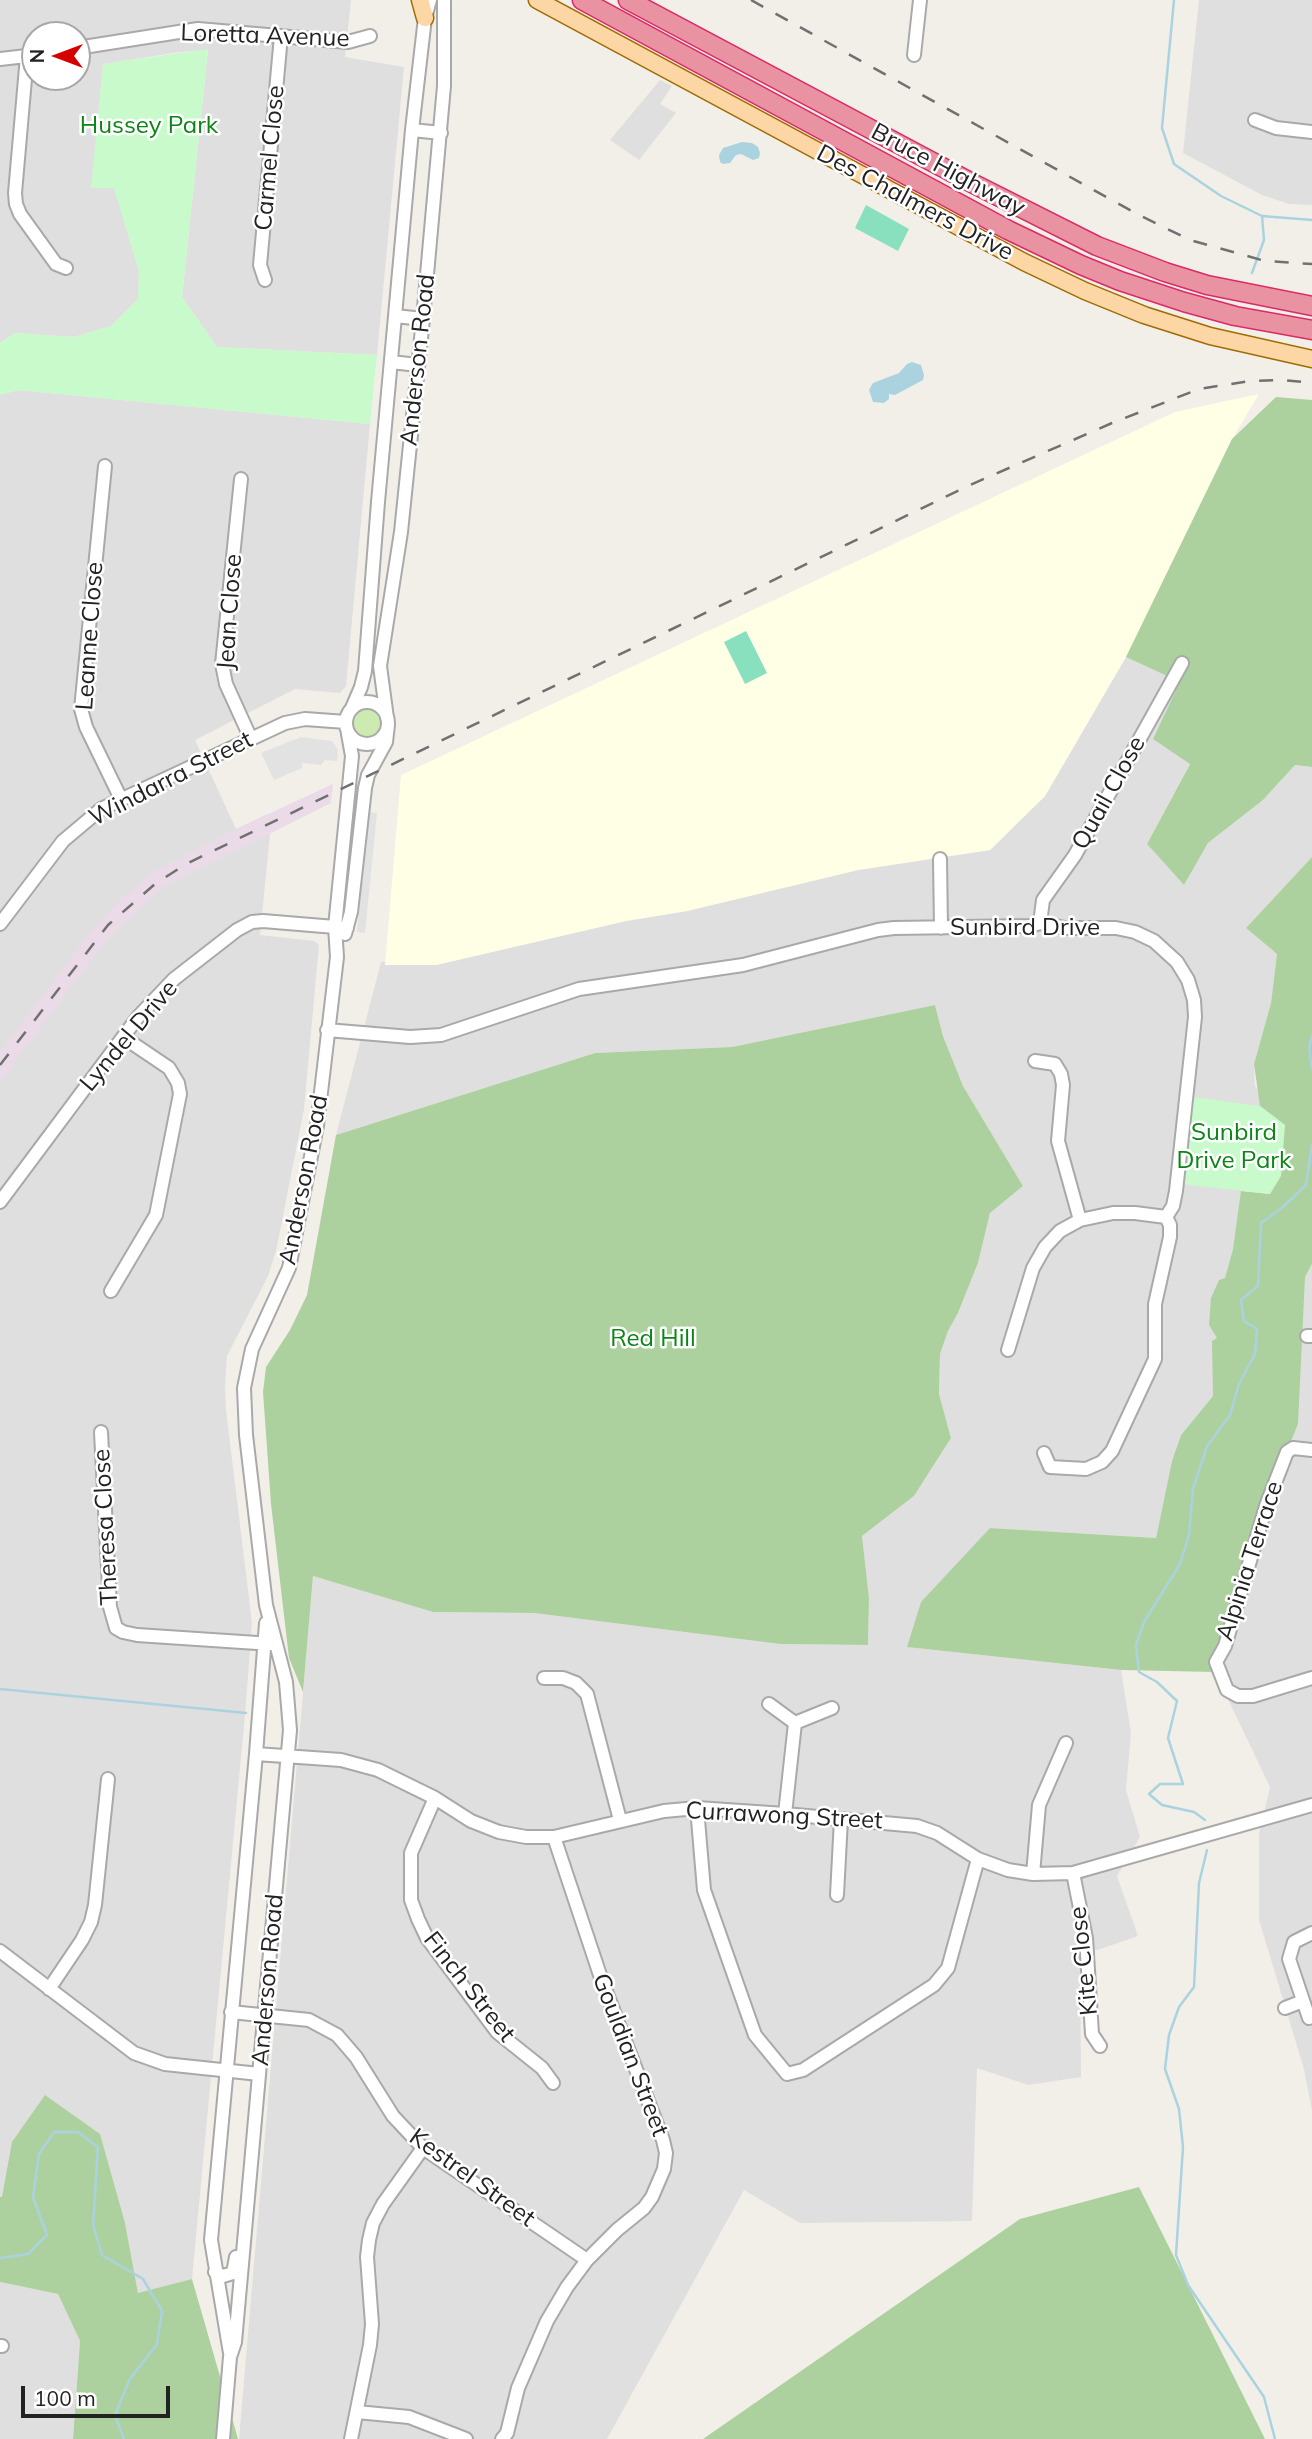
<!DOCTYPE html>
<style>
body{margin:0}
#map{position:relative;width:1312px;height:2439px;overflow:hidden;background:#f2efe9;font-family:Mulish,sans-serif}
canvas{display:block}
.north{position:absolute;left:21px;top:21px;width:70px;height:70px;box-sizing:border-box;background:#fff;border:2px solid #a7a7a7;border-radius:50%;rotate:270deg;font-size:19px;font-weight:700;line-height:28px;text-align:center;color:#222}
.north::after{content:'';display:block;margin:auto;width:24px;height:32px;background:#d40000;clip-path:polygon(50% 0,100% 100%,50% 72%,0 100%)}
.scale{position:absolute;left:21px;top:2386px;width:149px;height:32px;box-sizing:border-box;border:4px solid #222;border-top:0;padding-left:9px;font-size:21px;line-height:24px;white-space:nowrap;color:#222;-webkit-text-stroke:5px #fff;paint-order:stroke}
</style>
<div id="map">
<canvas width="1312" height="2439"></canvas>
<div class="north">N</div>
<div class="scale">100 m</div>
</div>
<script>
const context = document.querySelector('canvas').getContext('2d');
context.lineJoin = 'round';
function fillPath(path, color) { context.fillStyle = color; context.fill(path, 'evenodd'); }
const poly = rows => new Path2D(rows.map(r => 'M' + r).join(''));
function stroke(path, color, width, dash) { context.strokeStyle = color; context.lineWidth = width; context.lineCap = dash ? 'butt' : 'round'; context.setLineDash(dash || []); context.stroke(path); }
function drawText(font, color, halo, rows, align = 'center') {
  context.font = font + ' Mulish,sans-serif'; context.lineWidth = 5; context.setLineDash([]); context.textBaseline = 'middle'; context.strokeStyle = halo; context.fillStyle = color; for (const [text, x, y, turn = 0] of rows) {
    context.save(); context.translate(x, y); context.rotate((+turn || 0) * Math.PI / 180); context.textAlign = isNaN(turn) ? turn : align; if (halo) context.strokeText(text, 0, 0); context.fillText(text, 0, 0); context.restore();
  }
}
fillPath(poly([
 [0,0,351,0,345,57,404,67,377,355,217,347,182,297,208,50,180,52,103,64,92,188,114,187,139,271,138,299,111,326,74,337,15,333,0,343],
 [35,35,77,35,77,77,35,77],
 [1199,0,1312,0,1312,205,1289,204,1262,195,1183,153],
 [660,80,672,86,660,104,676,113,639,160,610,140],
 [18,390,370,424,346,686,340,693,295,689,195,740,236,829,268,814,270,834,260,935,314,941,319,945,304,1109,276,1251,268,1276,227,1356,225,1384,226,1410,252,1623,245,1715,192,2279,138,2294,125,2223,0,2197,0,395],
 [1126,657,1180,682,1190,763,1147,844,1184,885,1208,843,1263,800,1295,765,1312,767,1312,857,1246,928,1277,954,1271,1003,1254,1064,1255,1086,1285,1125,1242,1191,1233,1249,1225,1279,1219,1280,1217,1339,1213,1396,1181,1435,1172,1461,1156,1538,990,1528,908,1647,1121,1670,1131,1733,1126,1790,1140,1837,1117,1876,1138,1936,1080,1956,1081,2077,1028,2085,977,2068,972,2221,800,2223,744,2190,607,2439,239,2439,313,1576,433,1612,534,1613,780,1644,868,1645,869,1598,862,1536,914,1496,951,1438,939,1394,940,1354,948,1331,958,1313,978,1263,990,1213,1023,1186,963,1086,943,1036,935,1005,732,1047,595,1053,336,1135,381,962,436,965,626,921,687,911,858,870,990,850,1045,796],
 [1312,1264,1312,2111,1304,2069,1259,1920,1259,1834,1270,1787,1215,1672,1305,1277],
 [0,2282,58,2294,80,2341,73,2439,0,2439]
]), '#e0dfdf');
fillPath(poly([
 [333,784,331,803,163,887,107,939,0,1082,0,1053,91,931,123,897,153,872,236,829]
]), '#ebdbe8');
fillPath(poly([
 [1259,394,1232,439,1126,657,1045,796,990,850,858,870,687,911,626,921,436,965,385,965,401,775,1175,412]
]), '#ffffe5');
fillPath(poly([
 '353 724a14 14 0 1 1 28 0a14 14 0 1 1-28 0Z'
]), '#cdebb0');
fillPath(poly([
 [1276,397,1312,400,1312,767,1295,765,1263,800,1208,843,1184,885,1147,844,1190,764,1153,739,1180,682,1126,657,1232,439],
 [1312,857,1312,1264,1305,1277,1298,1424,1258,1522,1215,1672,1121,1670,907,1647,921,1602,990,1528,1156,1538,1172,1461,1181,1435,1213,1396,1212,1341,1217,1338,1209,1325,1211,1298,1219,1280,1225,1278,1233,1249,1241,1191,1270,1194,1285,1125,1260,1106,1254,1064,1271,1003,1277,954,1246,928],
 [935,1005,943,1036,963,1086,1023,1186,990,1213,978,1263,958,1313,948,1331,940,1354,939,1394,951,1438,914,1496,862,1536,869,1598,868,1645,780,1644,534,1613,433,1612,313,1576,303,1692,289,1658,271,1504,263,1392,266,1367,290,1330,307,1295,336,1135,595,1053,732,1047],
 [45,2095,100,2134,125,2223,138,2293,192,2279,238,2439,73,2439,80,2341,58,2294,0,2282,0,2197,2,2197,12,2142],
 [1139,2187,1265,2439,703,2439,1020,2219]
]), '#add19e');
fillPath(poly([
 [208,49,182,297,217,347,377,355,370,424,18,390,0,395,0,343,15,333,74,337,111,326,138,299,139,271,114,188,91,188,103,64],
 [1193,1097,1260,1106,1285,1125,1281,1176,1270,1194,1181,1184]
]), '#c8facc');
fillPath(poly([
 [866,205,909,229,898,251,855,228],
 [746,631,767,673,745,684,724,642]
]), '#88e0be');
fillPath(poly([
 [301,737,332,741,338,750,337,761,325,760,321,765,302,763,302,768,274,780,261,753],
 [369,812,377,813,365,933,357,932]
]), '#e2e2e2');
fillPath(poly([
 [742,142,752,143,758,147,760,153,759,158,753,160,741,154,736,155,730,163,723,164,720,162,719,155,723,148],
 [912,362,921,365,924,375,923,380,895,395,889,394,889,399,884,403,873,402,869,390,873,383,899,373,907,364]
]), '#aad3df');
stroke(poly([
 [1174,0,1162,128,1174,164,1221,196,1262,216,1312,220],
 [1252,273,1264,240,1262,216],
 [1312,1036,1309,1047,1312,1070],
 [0,1689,246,1713],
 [1205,1820,1194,1812,1162,1805,1149,1794,1160,1784,1183,1784,1168,1738,1177,1701,1157,1682,1139,1672,1136,1645,1144,1622,1180,1564,1189,1535,1193,1489,1207,1446,1230,1415,1239,1384,1255,1354,1257,1329,1244,1321,1241,1300,1258,1286,1261,1223,1283,1207,1306,1185,1312,1145],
 [1207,1850,1199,1883,1194,1987,1179,2007,1169,2035,1165,2069,1179,2109,1183,2147,1176,2255,1188,2285,1264,2397,1275,2439],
 [0,2258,28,2254,47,2235,33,2197,39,2154,54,2132,78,2132,98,2147,93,2225,102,2255,143,2279,162,2311,157,2344,130,2379,115,2415,124,2439]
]), '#aad3df', 2.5);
const minor = poly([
 [77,48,198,29,348,42,370,36],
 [914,55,920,0],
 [27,56,15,193,16,204,20,214,56,264,66,268],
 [0,59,35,55],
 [1255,120,1276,128,1312,132],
 [412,130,441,133],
 [265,280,260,265,281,36],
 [395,316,423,319],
 [391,362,418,365],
 [105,466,81,709,86,727,121,799],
 [241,479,222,664,226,684,251,739],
 '346 723a21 21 0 1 1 42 0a21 21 0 1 1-42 0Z',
 [352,708,361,687,365,671,378,502,412,130,425,18,430,0],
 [387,718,380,666,401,532,423,319,444,86,444,0],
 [940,859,941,928],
 [1040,923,1043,900,1075,855,1182,663],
 [0,924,63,841,101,809,285,723,305,719,346,722],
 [345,934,351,912,365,788,368,775,386,742,388,725],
 [327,1030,410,1037,441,1035,579,989,743,965,878,930,894,928,1030,926,1040,923,1065,928,1116,928,1135,932,1154,941,1177,962,1188,980,1194,1000,1195,1017,1176,1191,1173,1206,1166,1217,1170,1225,1170,1237,1155,1304,1155,1359,1112,1451,1102,1462,1086,1469,1050,1467,1044,1453],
 [1035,1061,1055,1064,1061,1074,1063,1085,1058,1141,1080,1220],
 [0,1202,138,1017,174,979,237,930,252,922,263,921,347,928],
 [111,1291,156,1215,180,1094,178,1083,169,1068,123,1037],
 [1307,1336,1312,1336],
 [1008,1350,1033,1268,1045,1247,1060,1231,1080,1220,1113,1213,1135,1213,1166,1217],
 [101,1432,110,1607,116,1628,123,1632,137,1635,272,1644],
 [1312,1450,1293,1448,1287,1452,1266,1506,1225,1646,1216,1662,1227,1690,1238,1696,1253,1696,1312,1678],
 [544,1678,563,1678,576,1683,587,1694,620,1820],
 [769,1704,795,1723,785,1814],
 [795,1723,832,1708],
 [256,1754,341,1760,378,1770,435,1798,471,1821,499,1832,526,1837,554,1837,664,1811,697,1808,785,1814,917,1826,937,1833,978,1859,1008,1870,1033,1874,1073,1873,1312,1805],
 [435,1798,411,1853,411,1900,418,1919,427,1938,497,2032,542,2068,553,2083],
 [697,1808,704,1890,755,2035,787,2074,803,2070,934,1985,948,1968,978,1859],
 [1073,1873,1086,1938,1092,2034,1100,2046],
 [1033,1874,1039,1805,1066,1743],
 [837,1895,841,1819],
 [0,1951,134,2053,165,2064,259,2074],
 [49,1989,82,1940,91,1922,95,1905,108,1779],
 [1285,2008,1303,2001],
 [231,2012,309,2020,337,2035,356,2057,393,2116,423,2148,587,2260],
 [1309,2018,1289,1959,1294,1942,1312,1933],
 [215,2272,223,2276,233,2273,236,2257],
 [0,2346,2,2346],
 [230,2353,211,2240,256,1754,266,1623],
 [357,2412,409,2417,466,2439],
 [223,2439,230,2357,235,2342,290,1730,286,1682,266,1605,246,1435,244,1388,252,1349,289,1268,317,1126,337,957,335,927,352,756,348,734],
 [351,2439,370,2345,372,2324,367,2257,369,2240,373,2223,383,2204,423,2148],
 [502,2439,507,2433,518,2388,547,2321,567,2287,587,2260,617,2230,644,2208,652,2197,664,2169,666,2153,663,2140,601,1978,554,1837]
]);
const major = poly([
 [420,0,425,18],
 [537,0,1024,262,1085,291,1144,315,1210,336,1312,359]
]);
const highway = poly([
 [582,0,1008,230,1081,265,1120,281,1184,302,1235,316,1312,330],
 [628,0,972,183,1097,246,1165,272,1207,285,1312,306]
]);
stroke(minor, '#a9a9a9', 16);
stroke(major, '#a06b00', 19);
stroke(highway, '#dc2a67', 21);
stroke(minor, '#fff', 12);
stroke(major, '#fcd6a4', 16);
stroke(highway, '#e892a2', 18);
stroke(poly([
 [751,0,1137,214,1190,240,1265,261,1312,264],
 [0,1065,108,925,155,884,186,864,970,485,1112,423,1199,389,1250,381,1283,380,1312,383]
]), '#707070', 2.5, [14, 14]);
drawText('24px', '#222', '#fff', [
 ["Loretta Avenue",265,36,2],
 ["Carmel Close",270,158,-85],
 ["Bruce Highway",948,170,28],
 ["Des Chalmers Drive",915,203,28],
 ["Anderson Road",418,360,-84],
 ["Jean Close",230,612,-86],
 ["Leanne Close",90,636,-86],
 ["Windarra Street",171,779,-27],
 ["Quail Close",1109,793,-61],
 ["Sunbird Drive",1025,928],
 ["Lyndel Drive",129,1036,-50],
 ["Anderson Road",304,1180,-79],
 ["Theresa Close",106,1527,-93],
 ["Alpinia Terrace",1250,1561,-72],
 ["Currawong Street",784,1816,3],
 ["Kite Close",1084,1961,-96],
 ["Anderson Road",268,1980,-85],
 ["Finch Street",469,1987,52],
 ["Gouldian Street",630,2055,69],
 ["Kestrel Street",472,2178,36]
]);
drawText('24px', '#0c8416', '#fff', [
 ["Hussey Park",149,126],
 ["Sunbird",1234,1133],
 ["Drive Park",1234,1161],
 ["Red Hill",653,1339]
]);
</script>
